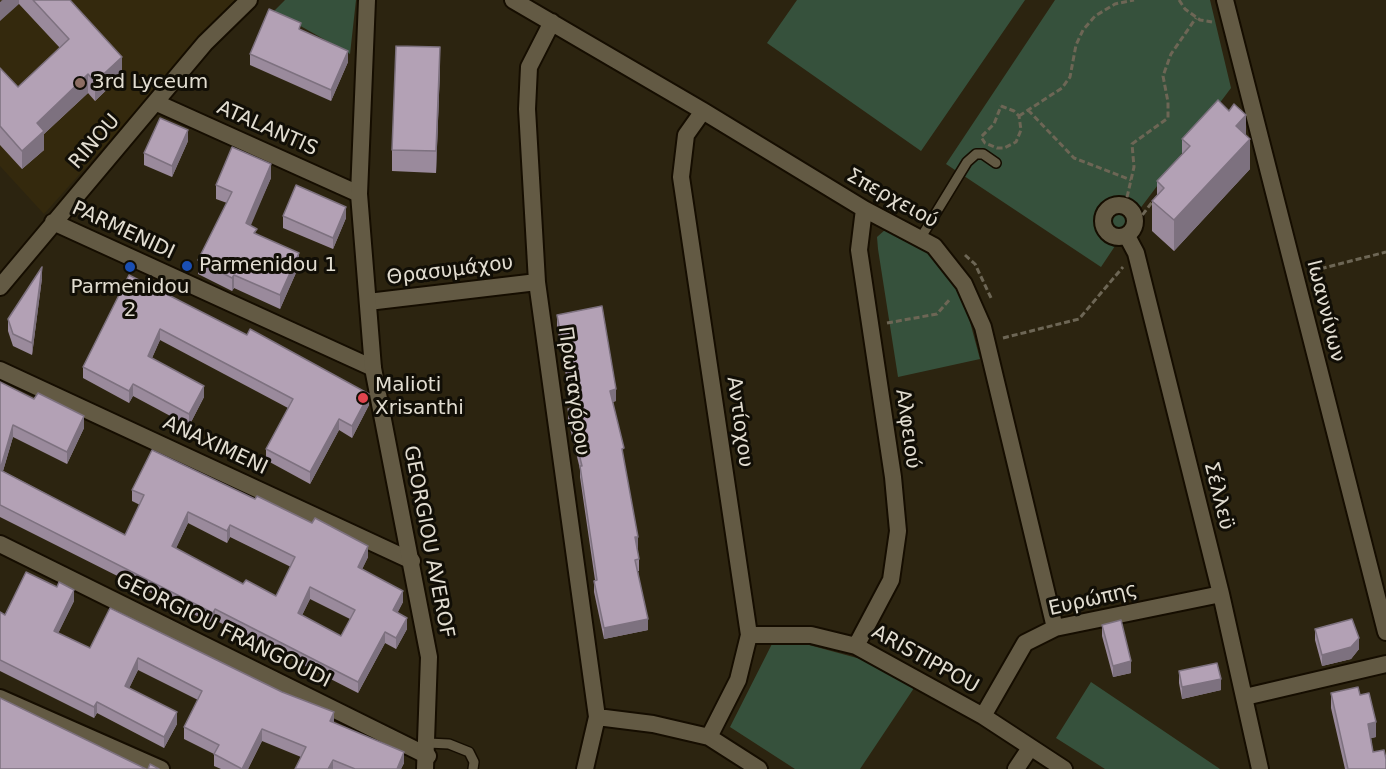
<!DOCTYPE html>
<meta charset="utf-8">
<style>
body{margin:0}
canvas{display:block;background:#2c2410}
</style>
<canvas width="1386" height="769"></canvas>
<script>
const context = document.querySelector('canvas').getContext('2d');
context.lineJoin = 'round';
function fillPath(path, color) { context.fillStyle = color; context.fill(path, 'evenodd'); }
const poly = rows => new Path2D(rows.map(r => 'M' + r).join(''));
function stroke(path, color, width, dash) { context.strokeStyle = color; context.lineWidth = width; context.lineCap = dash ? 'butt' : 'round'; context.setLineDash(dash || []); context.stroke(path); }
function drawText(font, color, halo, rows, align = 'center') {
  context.font = font + ' "DejaVu Sans",sans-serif'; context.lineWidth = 6; context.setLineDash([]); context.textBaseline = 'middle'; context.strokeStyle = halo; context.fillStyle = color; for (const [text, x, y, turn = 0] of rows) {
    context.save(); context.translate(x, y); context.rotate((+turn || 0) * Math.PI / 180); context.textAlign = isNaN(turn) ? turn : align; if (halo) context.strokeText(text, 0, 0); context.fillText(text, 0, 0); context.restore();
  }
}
fillPath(poly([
 [0,0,235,0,44,214,0,166]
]), '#34290d');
fillPath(poly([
 [285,0,356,0,350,54,274,11],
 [797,0,1025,0,921,151,767,43],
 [1055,0,1210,0,1231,88,1139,210,1101,267,946,164],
 [886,229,932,255,963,296,980,359,898,377,878,249,877,237],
 [776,636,868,661,916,685,860,769,795,769,730,727],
 [1091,682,1220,769,1105,769,1056,738]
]), '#36513c');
const service = poly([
 [920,239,967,162,976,154,983,154,996,163],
 [428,743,449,744,469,752,474,762,473,769]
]);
const minor = poly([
 [513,0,703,111,864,209,934,246,964,284,983,327,1055,628],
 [1225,0,1386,632],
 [552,22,529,67,527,109,537,282,597,717,585,769],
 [157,103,359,194],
 [703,111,686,135,681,177,749,635,738,680,709,737],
 '1103 221a16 16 0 1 1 32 0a16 16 0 1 1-32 0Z',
 [53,222,373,368],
 [1127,236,1136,253,1221,594,1260,769],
 [0,287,205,43,249,0],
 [368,302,537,282],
 [0,370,412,561],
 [0,544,428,756],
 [749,635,811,635,856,646,983,716,1064,769],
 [856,646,891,580,898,531,893,477,859,250,864,209],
 [1245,697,1386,664],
 [0,698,161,769],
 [983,716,1025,643,1055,628,1221,594],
 [597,717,653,724,709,737,759,769],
 [1016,769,1030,748]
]);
const tertiary = poly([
 [367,0,359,194,373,368,429,657,425,769]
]);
stroke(service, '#150d00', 12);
stroke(minor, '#150d00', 20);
stroke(tertiary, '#150d00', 20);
stroke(poly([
 [1179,0,1185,9,1200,20,1212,22],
 [1001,106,1014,111,1019,116,1021,130,1016,142,1004,148,997,148,985,143,981,137,994,124,1001,106],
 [1028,110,1074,158,1131,180],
 [1019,116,1062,88,1070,77,1076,45,1083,30,1095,16,1115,4,1134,0],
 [1125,206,1134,167,1132,144,1168,118,1168,102,1163,76,1171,54,1196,18],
 [1137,222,1153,201],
 [965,255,975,264,992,300],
 [1312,271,1386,252],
 [887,323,937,314,951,298],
 [1003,338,1079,319,1123,267]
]), '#6d6655', 3, [6, 3]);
stroke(service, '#635a44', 9);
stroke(minor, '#635a44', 16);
stroke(tertiary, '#635a44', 16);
fillPath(poly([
 [0,0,70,0,122,75,95,101,88,93,44,134,44,150,22,169,0,145,0,68,18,87,60,48,19,4],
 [301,30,348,62,331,101,250,65,250,54],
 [440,69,436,173,392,171,392,150],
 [1246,136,1250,169,1174,251,1152,231,1152,201,1157,195,1157,181,1182,154,1182,139],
 [188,141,172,177,144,165,144,153],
 [271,178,250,225,257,235,299,266,280,309,234,288,232,291,198,274,198,260,227,203,216,199,216,185],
 [283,216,346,218,333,249,283,228],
 [129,275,369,405,352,438,339,430,310,484,266,460,266,449,288,408,160,340,152,358,204,397,189,426,133,396,129,403,83,378,83,367],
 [42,278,32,355,13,346,8,331,8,319],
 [557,315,616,401,613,402,624,460,639,559,639,571,638,571,648,630,604,639,594,592,594,581,595,580,580,477,580,469,568,420,568,409,572,408,557,327],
 [0,382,84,428,67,464,13,437,3,471,125,535,140,505,132,501,132,490,368,557,362,569,403,602,397,613,407,629,396,649,385,643,358,693,215,620,213,624,0,517],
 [188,523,227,543,230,537,291,567,276,596,243,584,176,548],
 [310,599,350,619,341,636,302,615],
 [74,601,58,633,90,648,110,608,334,723,404,763,401,769,295,769,301,757,262,741,248,769,221,769,214,766,214,754,184,739,184,727,198,700,138,670,129,688,177,724,164,748,97,713,94,718,0,671,0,612,5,615],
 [1102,625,1131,673,1113,677,1102,636],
 [1315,629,1359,649,1351,659,1322,666,1315,640],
 [1179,671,1221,690,1182,699,1179,683],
 [1331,693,1360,695,1376,737,1371,738,1373,752,1386,769,1345,769,1331,708]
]), '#9a8a9c');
fillPath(poly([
 [3,0,19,0,19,4,0,21,0,2],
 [440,47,440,69,436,173,436,151],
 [348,51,348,62,331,101,331,90],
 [122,57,122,75,95,101,95,82],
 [88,74,88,93,44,134,44,150,22,169,22,151,37,123],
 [1246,115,1246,142,1250,139,1250,169,1174,251,1174,220,1236,126],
 [188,130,188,141,172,177,172,166],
 [271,164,271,178,246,237,246,223],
 [346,207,346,218,333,249,333,238],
 [299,253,299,266,280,309,280,295],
 [42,267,42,278,32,355,32,343],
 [234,275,234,288,232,291,232,278],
 [160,329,160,340,148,367,148,356],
 [133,384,133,396,129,403,129,391],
 [204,386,204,397,189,426,189,414],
 [616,389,616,401,610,402,610,391],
 [369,394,369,405,352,438,352,426],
 [84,416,84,428,67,464,67,452],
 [339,419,339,430,310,484,310,472],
 [13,425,13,437,0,481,0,470],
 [188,512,188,523,172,557,172,546],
 [230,525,230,537,227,543,227,531],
 [635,537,638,537,638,548,635,549],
 [368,546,368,557,358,578,358,567],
 [310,587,310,599,298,624,298,613],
 [74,590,74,601,54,642,54,631],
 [403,591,403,602,393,622,393,610],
 [215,609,215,620,213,624,213,613],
 [407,618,407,629,396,649,396,638],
 [648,619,648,630,604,639,604,628],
 [385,632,385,643,358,693,358,682],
 [1359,638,1359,649,1351,659,1322,666,1322,655],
 [138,658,138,670,125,697,125,686],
 [1131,661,1131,673,1113,677,1113,666],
 [1221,679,1221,690,1182,699,1182,687],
 [97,702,97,713,94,718,94,707],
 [177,712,177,724,164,748,164,737],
 [334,712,334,723,330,721],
 [1376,722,1376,737,1368,739,1368,724],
 [262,729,262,741,248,769,242,769],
 [404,752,404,763,401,769,397,769],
 [333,760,333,769,328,769]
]), '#7d717f');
const building = poly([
 [33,0,70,0,122,57,95,82,88,74,37,123,44,131,22,151,0,126,0,68,18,87,69,39,33,0],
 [269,9,301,23,299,29,348,51,331,90,250,54,269,9],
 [396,46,440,47,436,151,392,150,396,46],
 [1218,100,1229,111,1234,104,1246,115,1236,126,1250,139,1174,220,1152,201,1164,188,1157,181,1190,146,1182,139,1218,100],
 [160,118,188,130,172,166,144,153,160,118],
 [232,147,271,164,246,223,257,229,254,233,299,253,280,295,234,275,232,278,198,260,232,192,216,185,232,147],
 [296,185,346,207,333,238,283,216,296,185],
 [42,267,32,343,13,334,8,319,42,267],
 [129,275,247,335,250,329,369,394,352,426,339,419,310,472,266,449,293,399,160,329,148,356,204,386,189,414,133,384,129,391,83,367,129,275],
 [602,306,616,389,610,391,624,448,622,449,638,537,635,537,639,559,635,560,648,619,604,628,594,581,597,580,580,466,582,466,568,409,574,407,557,315,602,306],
 [0,382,34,399,38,393,84,416,67,452,13,425,0,470,125,535,144,495,132,490,152,450,255,499,257,496,312,523,315,518,368,546,358,567,403,591,393,610,407,618,396,638,385,632,358,682,215,609,213,613,0,505,0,382],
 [188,512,227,531,230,525,295,557,276,596,246,580,243,584,172,546,188,512],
 [310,587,355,610,341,636,298,613,310,587],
 [26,572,57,587,59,582,74,590,54,631,90,648,110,608,282,692,334,712,330,721,404,752,397,769,355,769,333,760,328,769,295,769,306,747,262,729,242,769,214,754,219,745,184,727,202,691,138,658,125,686,177,712,164,737,97,702,94,707,0,660,0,612,5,615,26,572],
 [1352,619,1359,638,1351,647,1322,655,1315,629,1352,619],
 [1121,620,1131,661,1113,666,1102,625,1121,620],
 [1217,663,1221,679,1182,687,1179,671,1217,663],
 [1358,687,1360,695,1369,693,1376,722,1368,724,1373,752,1384,750,1386,759,1386,769,1348,769,1331,693,1358,687],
 [0,698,146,769,0,769,0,698],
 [150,764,159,769,148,769,150,764]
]);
fillPath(building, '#b3a1b5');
stroke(building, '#7d717f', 1.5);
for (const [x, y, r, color] of [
 [80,83,6,"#8d6e63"],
 [187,266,6,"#1a4fb4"],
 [130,267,6,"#1a4fb4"],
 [363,398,6,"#e0444e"]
]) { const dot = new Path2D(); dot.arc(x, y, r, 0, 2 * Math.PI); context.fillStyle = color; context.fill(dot); stroke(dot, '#110e06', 2); }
drawText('20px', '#e2ddd1', '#110e06', [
 ["3rd Lyceum",92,83],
 ["Parmenidou 1",199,266],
 ["Parmenidou",130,288,"center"],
 ["2",130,311,"center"],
 ["Malioti",375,386],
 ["Xrisanthi",375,409]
], 'left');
drawText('20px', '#e2ddd1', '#110e06', [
 ["ATALANTIS",267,129,24],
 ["RINOU",95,142,-49],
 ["Σπερχειού",892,199,29],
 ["PARMENIDI",123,231,25],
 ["Θρασυμάχου",450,271,-7],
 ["Ιωαννίνων",1325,311,76],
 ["Πρωταγόρου",573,391,82],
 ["Αντίοχου",739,422,82],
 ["Αλφειού",907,429,82],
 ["ANAXIMENI",215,446,25],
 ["Σέλλεϋ",1218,496,76],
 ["GEORGIOU AVEROF",428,542,79],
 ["Ευρώπης",1093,600,-13],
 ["GEORGIOU FRANGOUDI",223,631,26],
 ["ARISTIPPOU",925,660,29]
]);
</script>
